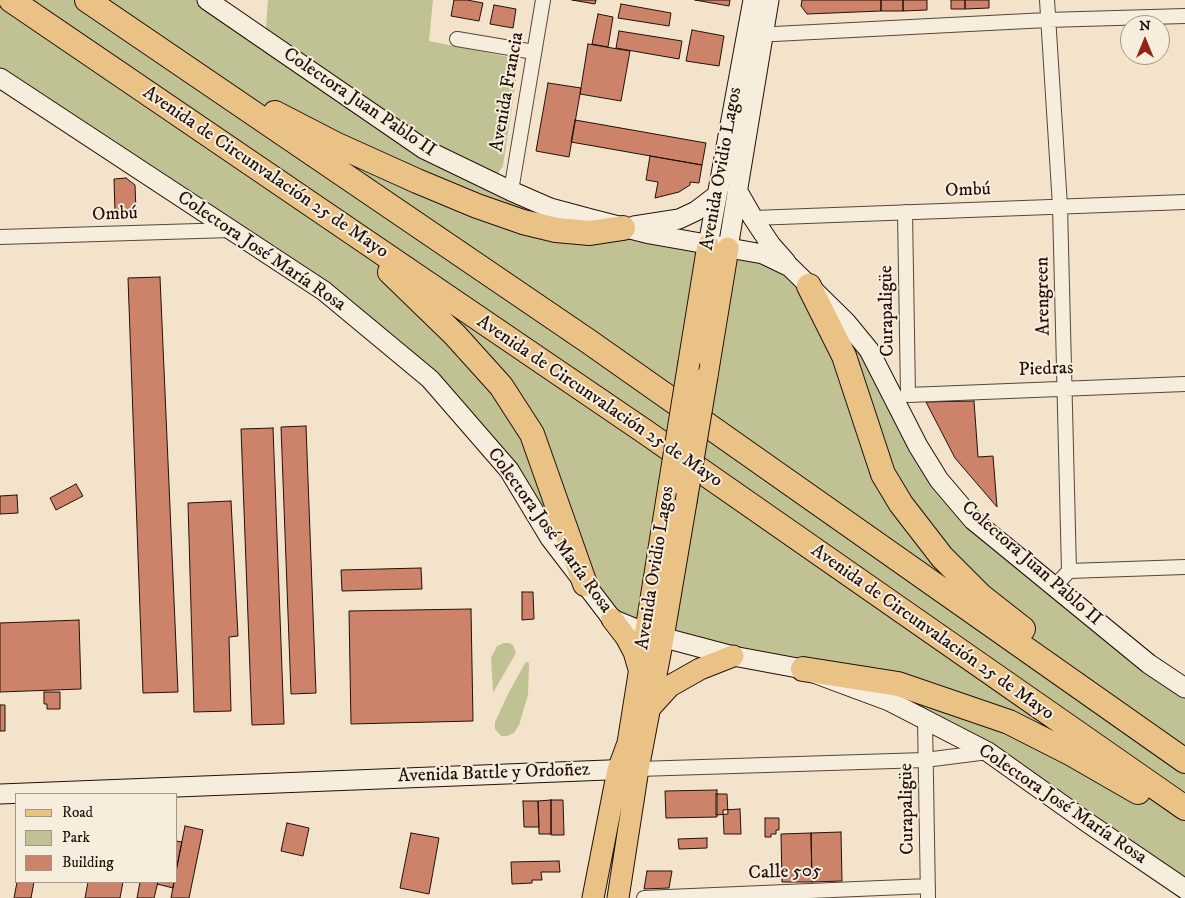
<!DOCTYPE html>
<meta charset="utf-8">
<style>
body{margin:0}
#map{position:relative;width:1185px;height:898px;overflow:hidden;background:#f3e3cb;font-family:"IM FELL DW Pica",serif}
canvas{display:block}
.legend{position:absolute;left:15px;top:793px;width:162px;height:90px;box-sizing:border-box;background:#f7eddd;border:1px solid #a29589;margin:0;padding:6px 9px;list-style:none;font-size:15px;color:#22110b}
.legend li{display:flex;align-items:center;gap:10px;height:25px}
.legend b{width:25px;border:1px solid #a29589}
.north{position:absolute;left:1120px;top:15px;width:50px;height:50px;box-sizing:border-box;background:#f7eddd;border:1px solid #a29589;border-radius:50%;rotate:0deg;font-size:14px;font-weight:700;line-height:20px;text-align:center;color:#22110b}
.north::after{content:'';display:block;margin:auto;width:18px;height:22px;background:#8f2418;clip-path:polygon(50% 0,100% 100%,50% 72%,0 100%)}
</style>
<div id="map">
<canvas width="1185" height="898"></canvas>
<ul class="legend">
<li><b style="height:6px;background:#eac286"></b>Road</li>
<li><b style="height:14px;background:#c1c293"></b>Park</li>
<li><b style="height:14px;background:#cd8369"></b>Building</li>
</ul>
<div class="north">N</div>
</div>
<script>
const context = document.querySelector('canvas').getContext('2d');
context.lineJoin = 'round';
function fillPath(path, color) { context.fillStyle = color; context.fill(path, 'evenodd'); }
const poly = rows => new Path2D(rows.map(r => 'M' + r).join(''));
function stroke(path, color, width, dash) { context.strokeStyle = color; context.lineWidth = width; context.lineCap = dash ? 'butt' : 'round'; context.setLineDash(dash || []); context.stroke(path); }
function drawText(font, color, halo, rows, align = 'center') {
  context.font = font + ' "IM FELL DW Pica",serif'; context.lineWidth = 4; context.setLineDash([]); context.textBaseline = 'middle'; context.strokeStyle = halo; context.fillStyle = color; for (const [text, x, y, turn = 0] of rows) {
    context.save(); context.translate(x, y); context.rotate((+turn || 0) * Math.PI / 180); context.textAlign = isNaN(turn) ? turn : align; if (halo) context.strokeText(text, 0, 0); context.fillText(text, 0, 0); context.restore();
  }
}
fillPath(poly([
 [0,0,207,0,424,149,511,191,763,254,846,322,939,480,1185,688,1185,889,1088,823,889,701,612,619,430,379,324,290,0,78],
 [268,0,433,0,429,41,519,59,503,166,498,173,490,174,432,145,268,33,266,27],
 [504,643,509,643,513,645,516,653,493,693,491,658,497,646],
 [526,662,529,663,529,666,528,695,519,725,514,733,507,736,501,736,495,729,495,722,509,692,524,665]
]), '#c1c293');
const building = poly([
 [454,0,467,0,483,3,479,21,451,16,454,0],
 [572,0,596,0,595,4,572,0],
 [695,0,730,0,729,6,695,0],
 [802,0,881,0,881,11,807,14,801,6,802,0],
 [881,0,903,0,903,11,881,11,881,0],
 [903,0,927,0,927,10,903,11,903,0],
 [951,0,965,0,965,9,951,9,951,0],
 [965,0,989,0,989,8,965,9,965,0],
 [621,4,671,13,669,26,618,18,621,4],
 [494,5,516,9,513,28,490,24,494,5],
 [598,14,613,17,608,47,592,44,598,14],
 [692,30,724,36,719,66,686,61,692,30],
 [619,31,682,41,679,59,616,48,619,31],
 [588,44,630,51,621,101,580,94,588,44],
 [548,83,581,88,569,157,536,151,548,83],
 [575,120,706,143,702,165,571,142,575,120],
 [650,156,702,165,699,183,690,182,690,185,679,192,655,198,658,182,646,180,650,156],
 [126,178,135,185,136,211,115,212,114,179,126,178],
 [160,277,178,692,143,693,128,278,160,277],
 [974,401,978,457,993,456,997,507,955,458,926,402,974,401],
 [306,426,316,693,291,694,281,427,306,426],
 [273,428,284,724,252,725,241,429,273,428],
 [76,484,83,496,56,510,50,498,76,484],
 [17,495,18,513,0,514,0,496,17,495],
 [231,501,238,636,229,637,231,711,194,712,188,503,231,501],
 [421,568,422,589,342,591,341,570,421,568],
 [522,592,533,592,534,619,522,620,522,592],
 [471,609,473,721,351,724,349,611,471,609],
 [79,620,81,689,0,692,0,623,79,620],
 [44,692,60,692,60,709,47,709,47,704,44,704,44,692],
 [0,705,5,705,5,731,0,731,0,705],
 [717,790,717,817,666,818,665,791,717,790],
 [716,794,727,794,728,814,716,815,716,794],
 [551,800,563,800,564,835,551,835,551,800],
 [551,800,551,834,539,834,538,801,551,800],
 [523,801,538,801,539,827,524,827,523,801],
 [740,809,741,834,724,834,723,810,740,809],
 [765,818,779,818,779,830,776,830,776,834,771,834,771,837,765,837,765,818],
 [287,823,309,828,303,856,281,851,287,823],
 [185,826,203,830,189,898,171,898,174,882,176,882,176,871,185,826],
 [841,832,842,881,812,882,811,833,841,832],
 [411,833,439,838,429,894,400,888,411,833],
 [811,833,812,882,782,882,781,834,811,833],
 [707,838,707,848,679,849,678,839,707,838],
 [176,841,182,842,176,871,176,841],
 [559,861,560,872,541,872,542,880,532,880,532,883,512,884,511,862,559,861],
 [647,871,672,871,669,888,644,889,647,871],
 [17,882,34,882,31,898,14,898,17,882],
 [88,882,123,882,120,898,85,898,88,882],
 [140,882,158,882,154,898,137,898,140,882],
 [158,882,174,882,173,888,157,884,158,882]
]);
fillPath(building, '#cd8369');
stroke(building, '#22110b', 1);
const minor = poly([
 [1047,0,1060,206,1069,571,1055,586],
 [755,35,1047,20,1185,16],
 [457,39,534,52],
 [511,191,543,0],
 [905,212,908,395],
 [753,218,1185,202],
 [0,237,231,230],
 [908,395,1185,384],
 [1069,571,1185,567],
 [925,720,928,898],
 [638,769,925,760,988,752],
 [644,898,928,886]
]);
const secondary = poly([
 [207,0,424,149,511,191,550,208,591,219,650,234,763,254,790,267,846,322,869,350,918,446,939,480,973,520,1149,664,1185,688],
 [0,78,324,291,430,379,509,470,550,538,612,619,646,633,733,656,803,669,889,701,988,752,1088,823,1185,889],
 [737,190,753,218,771,245,786,262],
 [634,226,679,219,696,211,717,195],
 [708,245,753,0],
 [728,248,769,0],
 [0,794,633,769]
]);
const primary = poly([
 [689,362,708,245],
 [707,376,728,248],
 [612,619,626,637,634,652,639,669],
 [649,709,670,686,700,669,733,656],
 [593,898,618,770,628,743,669,486],
 [618,898,638,769,663,638,686,502]
]);
const motorway = poly([
 [11,0,644,431,1185,808],
 [87,0,588,341,1185,761],
 [275,113,335,144,417,181,477,206,523,222,556,230,590,233,623,228],
 [390,272,455,335,501,386,532,434,585,584],
 [809,286,844,356,883,474,901,504,942,557,981,596,1023,629],
 [803,669,898,684,1009,722,1072,754,1138,792]
]);
stroke(minor, '#56463b', 16);
stroke(secondary, '#22110b', 21);
stroke(primary, '#22110b', 23);
stroke(motorway, '#22110b', 26);
stroke(minor, '#f7eddd', 14);
stroke(secondary, '#f7eddd', 19);
stroke(primary, '#eac286', 21);
stroke(motorway, '#eac286', 24);
const primaryBridge = poly([
 [669,486,689,362],
 [686,502,707,376]
]);
stroke(primaryBridge, '#22110b', 23, []);
stroke(primaryBridge, '#eac286', 21);
drawText('19px', '#22110b', '#f7eddd', [
 ["Avenida Francia",508,92,-80],
 ["Colectora Juan Pablo II",359,103,34],
 ["Avenida Ovidio Lagos",722,169,-80],
 ["Avenida de Circunvalación 25 de Mayo",265,173,34],
 ["Ombú",968,191,-2],
 ["Ombú",115,215,-2],
 ["Colectora José María Rosa",261,252,34],
 ["Arengreen",1044,296,-91],
 ["Curapaligüe",888,311,-91],
 ["Piedras",1046,370,-2],
 ["Avenida de Circunvalación 25 de Mayo",599,402,34],
 ["Colectora José María Rosa",549,531,54],
 ["Colectora Juan Pablo II",1031,564,41],
 ["Avenida Ovidio Lagos",656,568,-81],
 ["Avenida de Circunvalación 25 de Mayo",932,633,35],
 ["Avenida Battle y Ordoñez",494,774,-2],
 ["Colectora José María Rosa",1062,805,34],
 ["Curapaligüe",908,809,-91],
 ["Calle 505",785,873,-2]
]);
</script>
